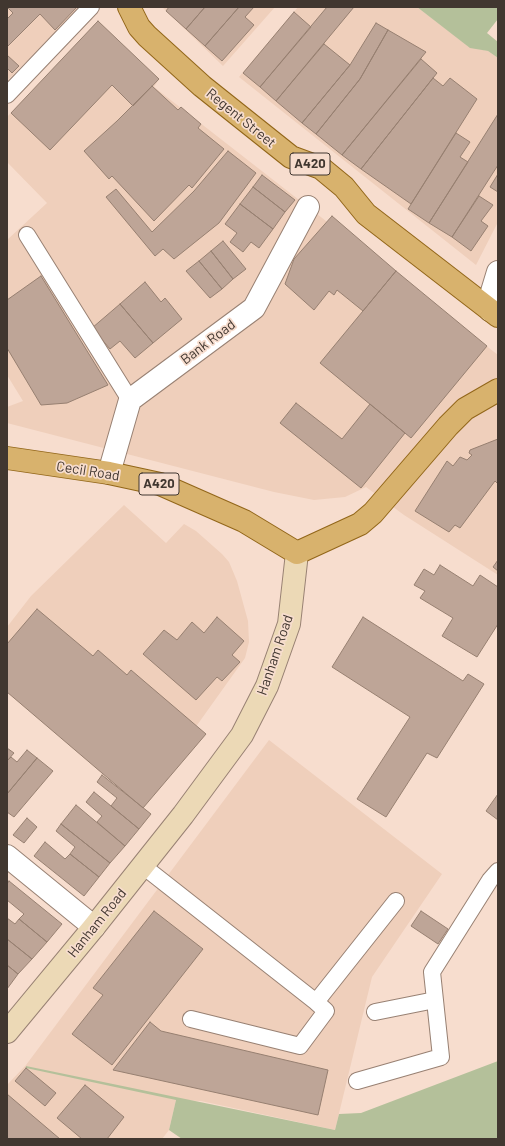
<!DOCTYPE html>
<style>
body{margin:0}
#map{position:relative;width:505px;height:1146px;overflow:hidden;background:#f7ddce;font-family:Barlow,sans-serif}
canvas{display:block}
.frame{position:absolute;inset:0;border:8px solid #413730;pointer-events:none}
</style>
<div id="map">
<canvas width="505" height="1146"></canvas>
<div class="frame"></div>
</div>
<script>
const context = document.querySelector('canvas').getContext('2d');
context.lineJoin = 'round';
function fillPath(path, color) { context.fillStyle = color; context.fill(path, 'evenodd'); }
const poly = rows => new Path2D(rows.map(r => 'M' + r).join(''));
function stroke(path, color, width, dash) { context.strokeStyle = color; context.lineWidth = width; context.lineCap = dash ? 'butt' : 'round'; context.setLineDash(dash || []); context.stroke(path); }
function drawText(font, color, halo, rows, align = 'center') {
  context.font = font + ' Barlow,sans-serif'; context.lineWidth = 3.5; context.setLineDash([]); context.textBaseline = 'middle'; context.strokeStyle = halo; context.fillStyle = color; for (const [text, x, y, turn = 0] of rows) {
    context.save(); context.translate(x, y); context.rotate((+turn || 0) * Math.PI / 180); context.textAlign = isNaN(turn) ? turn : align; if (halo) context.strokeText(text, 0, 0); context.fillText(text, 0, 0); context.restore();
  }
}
fillPath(poly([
 [7,7,80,7,7,81],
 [162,7,275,7,223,66],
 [298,7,417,7,470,47,488,51,498,58,498,222,476,265,239,77],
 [98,21,159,79,154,87,498,355,498,575,404,515,366,487,345,497,314,500,274,492,7,423,7,407,23,401,7,375,7,240,47,203,7,162,7,117],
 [124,505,166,543,184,524,196,531,222,554,229,562,237,581,248,621,249,642,245,658,195,728,206,734,143,808,7,692,7,627,31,596],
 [269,740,442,874,372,977,335,1130,201,1101,176,1100,169,1130,162,1139,7,1139,7,1085,26,1065]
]), '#efcfbb');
fillPath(poly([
 [417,7,498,7,498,19,487,33,498,42,498,58,488,51,470,48],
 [498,1061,498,1139,182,1139,169,1130,176,1100,26,1068,26,1066,335,1130,339,1114,361,1113]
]), '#b4c09a');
const building = poly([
 [7,7,77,7,55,30,40,14,7,47,7,19,13,13,7,7],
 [169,7,205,7,186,29,166,11,169,7],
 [205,7,239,7,205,46,186,29,205,7],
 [239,7,254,7,245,17,254,25,222,61,205,46,239,7],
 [327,7,354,7,276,101,260,87,327,7],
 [294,12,311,27,260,87,243,73,294,12],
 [98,21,159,79,133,106,112,85,50,150,11,113,98,21],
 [376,23,388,30,360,79,316,134,302,123,350,65,376,23],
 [388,30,426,52,342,155,316,134,360,79,388,30],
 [324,44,350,65,302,123,276,101,324,44],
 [7,55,19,66,12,73,7,68,7,55],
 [421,59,437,73,361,169,342,155,421,59],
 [433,78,443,86,450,78,477,99,411,204,361,169,433,78],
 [152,86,178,110,181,107,201,124,198,128,224,149,192,188,189,185,154,221,112,176,109,179,84,151,117,121,152,86],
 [498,114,498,165,452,237,429,223,498,114],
 [456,133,470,142,460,157,468,162,429,223,408,209,456,133],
 [228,151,256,173,219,223,174,259,163,249,155,256,106,197,116,189,152,232,194,191,228,151],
 [498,174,498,192,490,187,498,174],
 [262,175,295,200,285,212,253,187,262,175],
 [253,187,285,212,273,229,240,204,253,187],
 [479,196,493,205,481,221,488,226,471,251,452,237,479,196],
 [240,204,273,229,259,248,251,242,243,252,230,242,237,233,225,224,240,204],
 [332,216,396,271,363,311,337,290,334,295,329,291,314,310,285,284,294,259,332,216],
 [223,241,246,269,233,279,211,251,223,241],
 [211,251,233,279,222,289,199,261,211,251],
 [199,261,222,289,210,298,186,271,199,261],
 [396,271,487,346,411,438,320,363,396,271],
 [41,276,108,385,67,403,41,405,7,348,7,300,41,276],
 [145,282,161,302,165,298,182,319,153,343,120,304,145,282],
 [120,304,153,343,135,358,120,341,110,349,92,328,120,304],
 [296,403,342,439,370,404,405,433,361,488,280,423,296,403],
 [498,439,498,484,495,481,460,528,455,525,449,532,415,511,447,461,453,466,460,457,467,460,472,455,469,453,470,450,498,439],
 [498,560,498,571,493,567,498,560],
 [440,565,473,586,480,575,498,587,498,624,477,657,442,636,453,618,420,598,425,591,414,585,424,569,434,575,440,565],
 [37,609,93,656,98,650,127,675,131,670,206,734,143,808,7,692,7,644,37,609],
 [217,617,244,641,232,655,240,662,222,681,217,677,196,700,143,654,164,630,177,640,192,622,204,633,217,617],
 [363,617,463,681,468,674,484,684,437,758,427,753,386,817,357,799,410,717,332,667,363,617],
 [7,748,14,753,7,761,7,748],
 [27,750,37,758,7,794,7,761,11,757,17,762,27,750],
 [37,758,53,771,14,817,7,812,7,794,37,758],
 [102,775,151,814,139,829,111,806,117,798,97,782,102,775],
 [94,792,139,829,125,846,97,822,102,816,86,802,94,792],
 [498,794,498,820,486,811,498,794],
 [76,805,125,846,110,863,61,824,76,805],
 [27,818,37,827,24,843,13,835,27,818],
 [61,824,110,863,99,877,70,854,75,847,56,831,61,824],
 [45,842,65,859,70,854,99,877,84,896,34,856,45,842],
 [9,881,62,924,47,942,19,919,24,914,7,900,7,884,9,881],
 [154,911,203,949,112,1065,72,1034,103,995,93,988,154,911],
 [421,911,448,929,438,944,411,926,421,911],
 [7,918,15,924,19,919,47,942,32,959,7,939,7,918],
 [7,939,32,959,18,974,7,965,7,939],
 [7,965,18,974,7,989,7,965],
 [150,1022,161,1031,328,1070,318,1115,113,1070,150,1022],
 [26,1068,56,1093,45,1106,15,1081,26,1068],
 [85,1085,124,1117,107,1139,82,1139,57,1118,85,1085],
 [7,1094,60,1139,7,1139,7,1094]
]);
fillPath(building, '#bea597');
stroke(building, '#978071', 1);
const service = poly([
 [7,95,91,7],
 [27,235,130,400],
 [143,866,316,1002],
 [375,1012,435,1000],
 [191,1019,300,1046,326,1011,316,1002,396,901],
 [357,1081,441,1057,432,972,490,880,498,871]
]);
const minor = poly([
 [490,310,491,295,498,272],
 [109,473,130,400,254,308,308,207],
 [7,856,94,927]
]);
const secondary = poly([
 [7,1032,94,927,183,815,242,735,267,686,289,624,297,553]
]);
const primary = poly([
 [129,7,139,27,147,36,202,86,291,157,321,168,344,187,366,214,498,316],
 [7,458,109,473,160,484,244,521,297,553,360,524,373,513,448,426,465,409,498,390]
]);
stroke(service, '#988173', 18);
stroke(minor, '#988173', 24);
stroke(secondary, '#988173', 24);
stroke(primary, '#926619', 24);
stroke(service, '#fff', 16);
stroke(minor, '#fff', 22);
stroke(secondary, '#ecd9b6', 22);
stroke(primary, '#d8b26d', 22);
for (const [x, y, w] of [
 [310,164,40],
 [159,484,40]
]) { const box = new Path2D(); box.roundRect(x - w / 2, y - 11, w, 22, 3); context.fillStyle = '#f7ddce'; context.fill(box); stroke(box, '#413730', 1); }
drawText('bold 13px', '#413730', null, [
 ["A420",310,164],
 ["A420",159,484]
]);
drawText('14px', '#413730', '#f7ddce', [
 ["Regent Street",241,118,39],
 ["Bank Road",208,342,-37],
 ["Cecil Road",88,471,9],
 ["Hanham Road",275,655,-71],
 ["Hanham Road",97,923,-51]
]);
</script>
